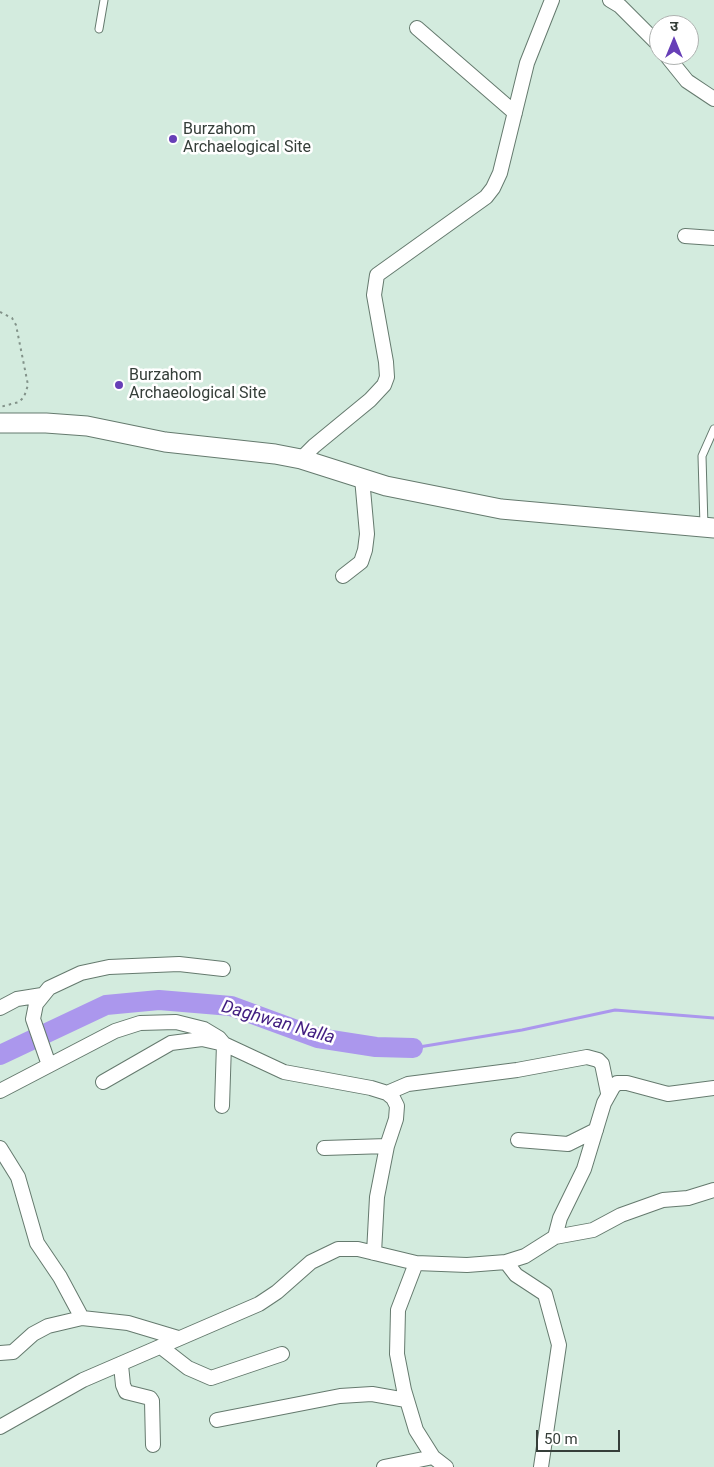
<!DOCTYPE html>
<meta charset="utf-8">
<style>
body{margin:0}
#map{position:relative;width:714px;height:1467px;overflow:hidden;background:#d3ebde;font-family:Roboto,"Noto Sans Devanagari",sans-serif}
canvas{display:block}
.north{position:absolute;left:649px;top:15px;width:50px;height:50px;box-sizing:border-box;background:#fff;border:1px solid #aeb2b0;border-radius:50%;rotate:0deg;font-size:14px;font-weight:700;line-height:20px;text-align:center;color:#353e39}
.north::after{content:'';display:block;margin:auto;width:18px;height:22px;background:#673fb7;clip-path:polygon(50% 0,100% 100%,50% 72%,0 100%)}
.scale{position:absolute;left:536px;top:1430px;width:84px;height:22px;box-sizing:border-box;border:2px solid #353e39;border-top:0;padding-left:6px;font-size:15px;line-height:18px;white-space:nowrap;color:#353e39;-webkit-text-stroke:4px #fff;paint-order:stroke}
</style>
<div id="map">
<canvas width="714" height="1467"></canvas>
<div class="north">उ</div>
<div class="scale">50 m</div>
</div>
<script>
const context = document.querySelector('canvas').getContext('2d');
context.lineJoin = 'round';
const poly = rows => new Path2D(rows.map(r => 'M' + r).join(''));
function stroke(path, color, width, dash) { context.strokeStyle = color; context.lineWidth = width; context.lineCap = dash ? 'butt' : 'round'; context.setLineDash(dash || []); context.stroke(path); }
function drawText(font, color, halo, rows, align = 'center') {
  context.font = font + ' Roboto,sans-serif'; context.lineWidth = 5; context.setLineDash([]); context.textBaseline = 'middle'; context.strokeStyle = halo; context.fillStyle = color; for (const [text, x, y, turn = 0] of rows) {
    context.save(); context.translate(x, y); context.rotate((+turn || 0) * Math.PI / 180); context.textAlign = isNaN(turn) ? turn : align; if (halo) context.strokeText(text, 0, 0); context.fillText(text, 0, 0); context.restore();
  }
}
stroke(poly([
 [413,1048,522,1030,615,1010,714,1018]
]), '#ab97ed', 3);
stroke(poly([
 [0,1055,106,1005,159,1000,231,1006,318,1038,376,1047,413,1048]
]), '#ab97ed', 20);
const lane = poly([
 [99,29,104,0],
 [704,526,702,456,714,429]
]);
const street = poly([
 [610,0,620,6,659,45],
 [417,28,515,113],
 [666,55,687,81,714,99],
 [685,236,714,238],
 [301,459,314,446,370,400,384,385,387,377,386,362,374,295,377,275,486,197,493,188,500,173,527,63,552,0],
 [343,576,361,562,365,550,367,534,362,478],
 [0,1008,17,999,42,995],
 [49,1065,33,1019,36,1004,49,988,81,973,109,967,179,964,223,969],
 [103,1082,171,1043,202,1039,224,1044,284,1072,371,1088,387,1093,393,1098,397,1106,396,1119,387,1146,377,1197,374,1253],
 [0,1091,115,1031,140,1023,176,1022,204,1029,219,1038,224,1044,222,1106],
 [387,1093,408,1084,517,1070,587,1057,598,1060,602,1064,608,1093],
 [518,1140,568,1144,596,1130],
 [0,1148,18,1177,37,1243,60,1277,82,1318],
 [324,1148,387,1146],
 [555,1237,560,1218,584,1169,604,1103,613,1087,617,1083,627,1083,668,1094,714,1088],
 [506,1262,516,1275,545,1294,559,1345,541,1467],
 [416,1263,398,1310,397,1354,404,1390,416,1430,433,1457,446,1467],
 [161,1347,188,1368,211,1378,282,1354],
 [0,1353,13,1352,33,1334,48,1326,82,1318,128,1323,178,1338],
 [121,1365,123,1385,126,1392,150,1398,152,1401,153,1445],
 [217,1420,340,1396,372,1394,406,1400],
 [0,1427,83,1380,259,1304,277,1292,311,1262,338,1249,358,1249,416,1263,467,1265,506,1262,525,1256,555,1237,593,1230,621,1215,663,1200,688,1198,714,1190],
 [384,1467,433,1457]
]);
const secondary = poly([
 [0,423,46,423,87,426,165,442,275,454,301,459,386,486,501,509,714,528]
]);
stroke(lane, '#657a6e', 9);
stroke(street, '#657a6e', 16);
stroke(secondary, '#657a6e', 21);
stroke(poly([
 [0,312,12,318,16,325,28,385,24,397,19,402,0,407]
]), '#829289', 2, [2.5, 4]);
stroke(lane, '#fff', 7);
stroke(street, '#fff', 14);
stroke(secondary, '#fff', 19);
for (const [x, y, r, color] of [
 [173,139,5,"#673fb7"],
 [119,385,5,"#673fb7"]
]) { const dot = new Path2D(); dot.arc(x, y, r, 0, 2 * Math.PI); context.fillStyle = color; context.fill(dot); stroke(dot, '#fff', 2); }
drawText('16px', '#353e39', '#fff', [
 ["Burzahom",183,130],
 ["Archaelogical Site",183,148],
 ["Burzahom",129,376],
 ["Archaeological Site",129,394]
], 'left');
drawText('italic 18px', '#421d81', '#fff', [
 ["Daghwan Nalla",278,1023,16]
]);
</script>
